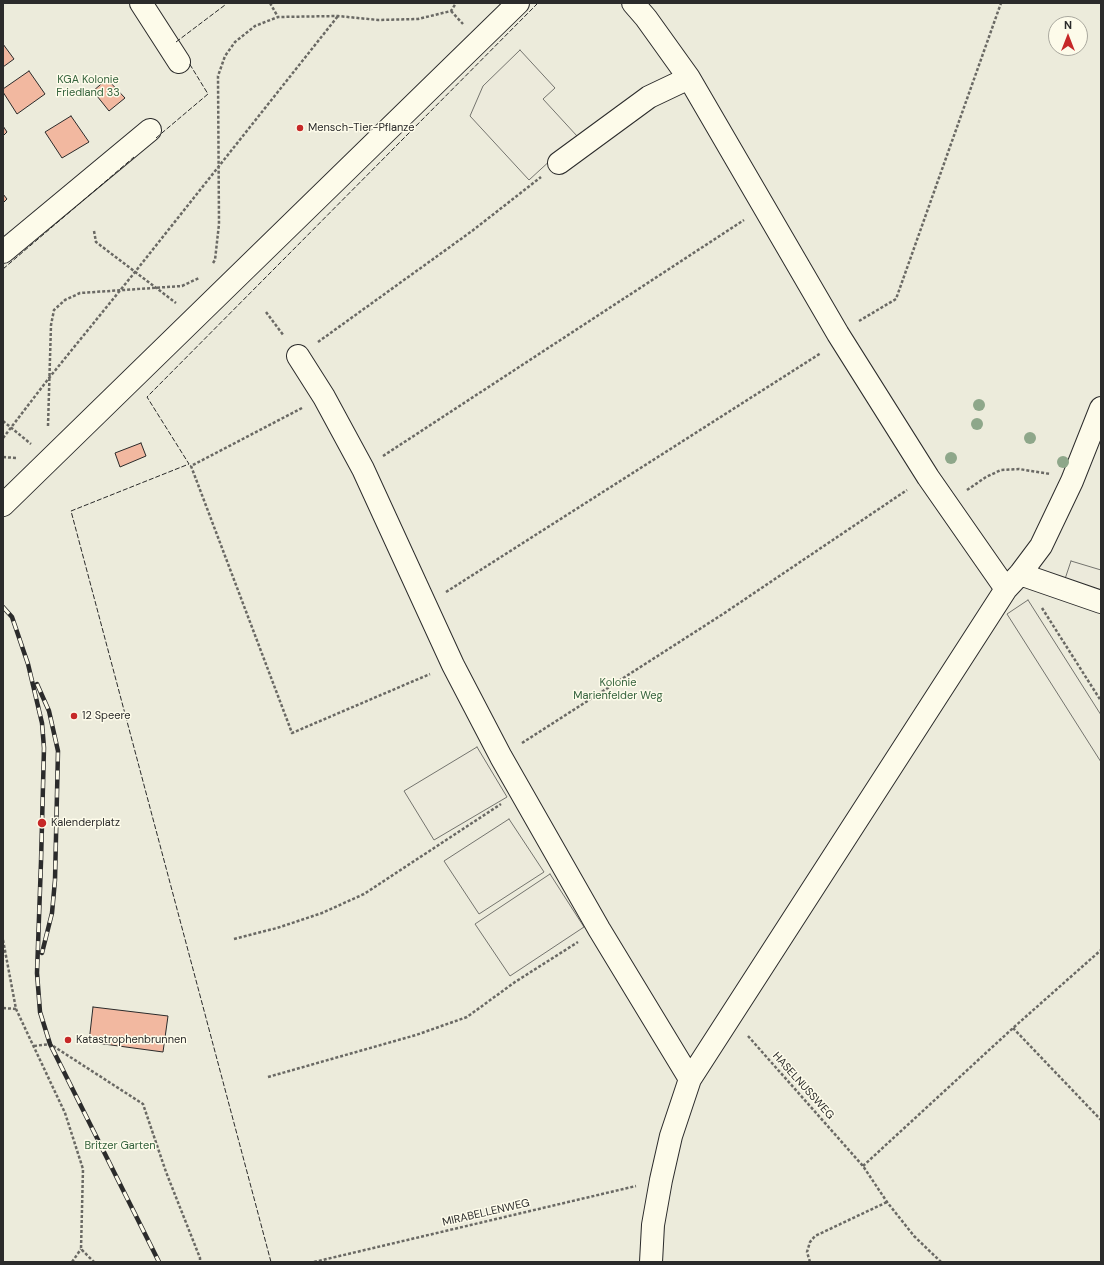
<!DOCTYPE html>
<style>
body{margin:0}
#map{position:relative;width:1104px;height:1265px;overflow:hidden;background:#fdfbea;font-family:"DM Sans",sans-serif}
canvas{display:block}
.frame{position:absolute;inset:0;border:4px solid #2b2b2b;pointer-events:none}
.north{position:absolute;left:1048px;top:16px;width:40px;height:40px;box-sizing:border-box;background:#fdfbea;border:1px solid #a9a89e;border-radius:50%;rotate:0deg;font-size:11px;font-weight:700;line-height:16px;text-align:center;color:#2b2b2b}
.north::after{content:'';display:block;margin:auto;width:14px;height:18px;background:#c62828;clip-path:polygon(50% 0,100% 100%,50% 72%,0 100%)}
</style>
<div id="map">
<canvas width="1104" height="1265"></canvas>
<div class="frame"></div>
<div class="north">N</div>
</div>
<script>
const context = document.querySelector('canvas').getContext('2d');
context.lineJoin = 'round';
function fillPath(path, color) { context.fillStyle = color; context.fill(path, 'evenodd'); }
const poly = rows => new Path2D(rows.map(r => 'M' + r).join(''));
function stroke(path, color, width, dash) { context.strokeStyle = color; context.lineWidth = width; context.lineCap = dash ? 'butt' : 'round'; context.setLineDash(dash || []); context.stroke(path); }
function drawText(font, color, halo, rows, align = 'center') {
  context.font = font + ' "DM Sans",sans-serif'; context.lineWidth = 3; context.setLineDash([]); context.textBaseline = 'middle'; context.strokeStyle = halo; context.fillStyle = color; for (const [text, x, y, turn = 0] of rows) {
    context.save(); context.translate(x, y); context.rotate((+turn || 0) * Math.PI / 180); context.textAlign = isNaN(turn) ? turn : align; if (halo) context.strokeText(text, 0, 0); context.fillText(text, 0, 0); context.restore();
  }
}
const green = poly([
 [3,3,1101,3,1101,1262,3,1262,3,3],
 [1056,24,1080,24,1080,48,1056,48,1056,24]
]);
fillPath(green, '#ecebdb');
stroke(green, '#74746e', 1);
const parking = poly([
 [520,50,555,88,543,99,577,136,529,180,470,116,483,86,520,50],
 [1071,561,1101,570,1101,594,1064,582,1071,561],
 [1028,600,1101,715,1101,762,1007,614,1028,600],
 [477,747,507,797,434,840,404,791,477,747],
 [509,819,544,872,479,914,444,861,509,819],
 [550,874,584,927,510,976,475,924,550,874]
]);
fillPath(parking, '#eceadb');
stroke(parking, '#74746e', 1);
const building = poly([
 [3,44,14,59,3,67,3,44],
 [29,71,45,94,17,114,3,92,3,89,29,71],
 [107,79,125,98,109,111,93,91,107,79],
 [71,116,89,142,62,158,45,132,71,116],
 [3,126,7,132,3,136,3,126],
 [3,194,7,199,3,203,3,194],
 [141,443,146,456,120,467,115,453,141,443],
 [93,1007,168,1016,163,1052,89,1042,93,1007]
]);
fillPath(building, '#f2b8a0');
stroke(building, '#2b2b2b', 1);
const minor = poly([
 [141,3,179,62],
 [633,3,646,18,689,78,838,334,928,477,1006,589],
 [559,163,649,97,689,78],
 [3,252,150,130],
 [298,356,324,397,363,469,453,665,501,757,599,929,690,1079],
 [3,505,518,3],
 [1020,574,1101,602],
 [651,1262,653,1225,661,1180,671,1136,690,1079,1006,589,1020,574,1041,546,1072,481,1101,408]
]);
stroke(minor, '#2b2b2b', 24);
stroke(poly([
 [270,3,278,17],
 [451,11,463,24],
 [94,231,96,242,176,303],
 [213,263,215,260,219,224,218,76,225,56,235,42,255,26,278,17,338,16,378,20,418,19,451,11,456,3],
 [266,312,284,336],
 [859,321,896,299,1001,3],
 [318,342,472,231,541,177],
 [302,408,191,466,292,733,430,674],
 [3,421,31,444],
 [48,426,51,325,54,310,65,300,80,293,182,286,199,278],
 [3,438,49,378,135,272,338,16],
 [383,456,744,220],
 [3,457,16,458],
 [967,490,986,477,1001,470,1019,469,1050,474],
 [446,592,821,353],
 [1042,608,1101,701],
 [522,743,723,614,907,490],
 [234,939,277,928,322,913,364,894,501,804],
 [3,940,16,1009,65,1113,83,1169,81,1249,94,1262],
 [3,1008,16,1009],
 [1013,1028,1101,1120],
 [748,1036,863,1166,887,1202,914,1236,941,1262],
 [34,1046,50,1044,143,1104,166,1172,200,1258,200,1262],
 [268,1077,416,1035,467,1017,515,982,578,942],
 [863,1166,1013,1028,1101,950],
 [72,1262,81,1249],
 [314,1262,636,1186],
 [810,1262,807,1252,810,1242,815,1236,887,1202]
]), '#6a6964', 2.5, [3, 2]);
stroke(minor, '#fdfbea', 22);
const rail = poly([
 [3,607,12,617,28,664,42,723,44,748,41,862,37,973,40,1012,50,1044,159,1262],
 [37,684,49,711,58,751,55,880,52,913,42,953]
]);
stroke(rail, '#2b2b2b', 4.5);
stroke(rail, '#fdfbea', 3, [9]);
stroke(poly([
 [176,42,225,5,224,3],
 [156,138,208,94,189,63],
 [3,269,134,157],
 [271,1262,71,511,189,464,147,397,538,3]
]), '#2b2b2b', 1, [5, 2]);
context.fillStyle = '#8ea78a';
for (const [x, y] of [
 [979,405],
 [977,424],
 [1030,438],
 [951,458],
 [1063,462]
]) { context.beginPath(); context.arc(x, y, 6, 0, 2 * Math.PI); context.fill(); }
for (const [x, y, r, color] of [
 [300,128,4,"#c62828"],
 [74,716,4,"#c62828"],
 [42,823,5,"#c62828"],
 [68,1040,4,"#c62828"]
]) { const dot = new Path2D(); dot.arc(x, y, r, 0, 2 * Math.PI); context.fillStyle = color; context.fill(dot); stroke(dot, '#fdfbea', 1.5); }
drawText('11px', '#34623c', '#fdfbea', [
 ["KGA Kolonie",88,80],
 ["Friedland 33",88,93],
 ["Kolonie",618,683],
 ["Marienfelder Weg",618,696],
 ["Britzer Garten",120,1146]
]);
drawText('11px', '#2b2b2b', '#fdfbea', [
 ["Mensch-Tier-Pflanze",308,128],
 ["12 Speere",82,716],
 ["Kalenderplatz",51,823],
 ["Katastrophenbrunnen",76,1040]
], 'left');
drawText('11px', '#2b2b2b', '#fdfbea', [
 ["HASELNUSSWEG",803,1086,48],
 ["MIRABELLENWEG",486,1213,-13]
]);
</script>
